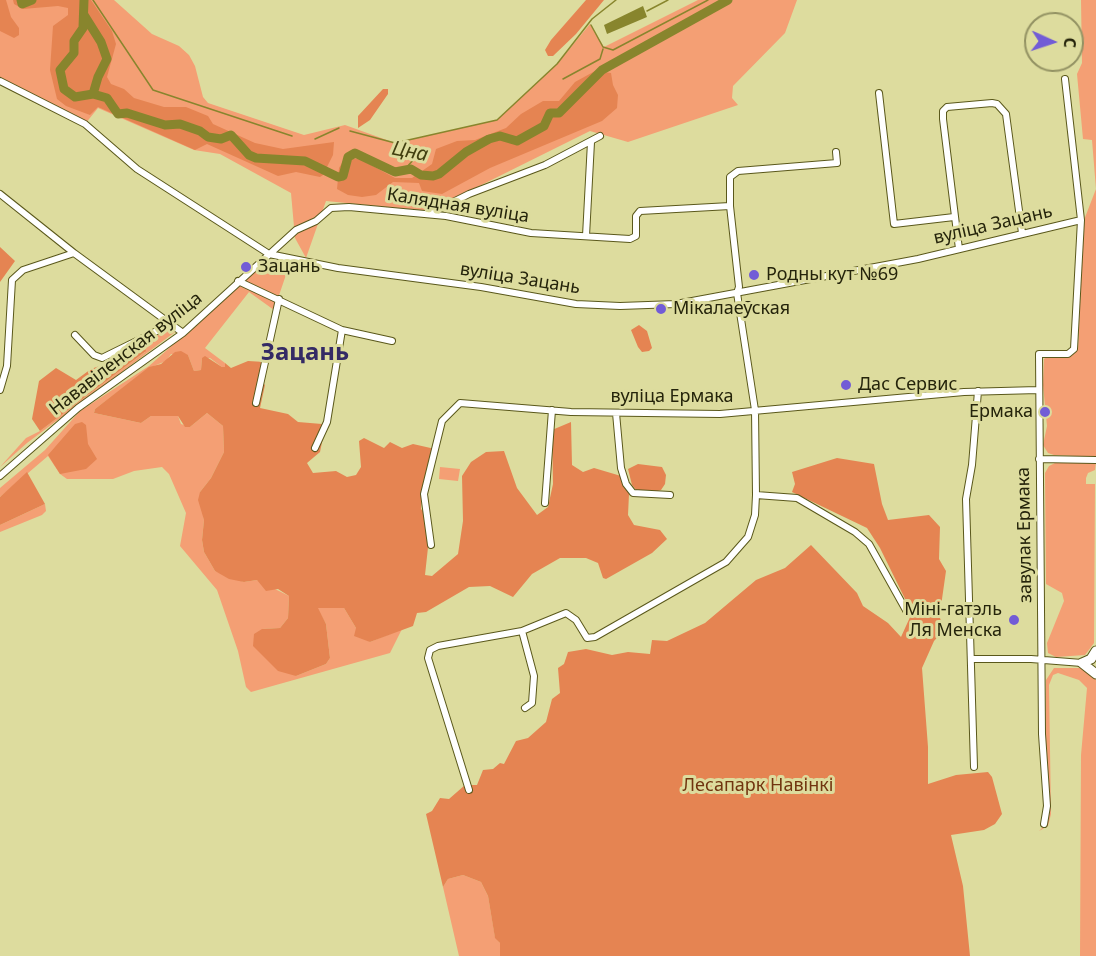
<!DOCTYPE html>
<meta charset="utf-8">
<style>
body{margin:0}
#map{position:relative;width:1096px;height:956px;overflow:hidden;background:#dddc9e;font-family:"Noto Sans",sans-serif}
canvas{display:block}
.north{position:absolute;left:1024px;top:12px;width:60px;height:60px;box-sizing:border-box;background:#dddc9e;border:2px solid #939263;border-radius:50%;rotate:93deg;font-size:16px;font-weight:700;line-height:24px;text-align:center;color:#25240b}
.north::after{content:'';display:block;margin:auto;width:21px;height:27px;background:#725cd6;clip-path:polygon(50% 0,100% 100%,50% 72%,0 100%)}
</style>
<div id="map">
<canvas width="1096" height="956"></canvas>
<div class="north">С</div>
</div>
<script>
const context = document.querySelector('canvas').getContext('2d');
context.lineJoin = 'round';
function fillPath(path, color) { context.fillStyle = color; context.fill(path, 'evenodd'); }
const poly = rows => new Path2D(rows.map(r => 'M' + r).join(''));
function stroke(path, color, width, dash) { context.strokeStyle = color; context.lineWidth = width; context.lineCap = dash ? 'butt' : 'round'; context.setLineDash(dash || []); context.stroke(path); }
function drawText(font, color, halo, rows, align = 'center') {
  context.font = font + ' "Noto Sans",sans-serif'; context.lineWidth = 6; context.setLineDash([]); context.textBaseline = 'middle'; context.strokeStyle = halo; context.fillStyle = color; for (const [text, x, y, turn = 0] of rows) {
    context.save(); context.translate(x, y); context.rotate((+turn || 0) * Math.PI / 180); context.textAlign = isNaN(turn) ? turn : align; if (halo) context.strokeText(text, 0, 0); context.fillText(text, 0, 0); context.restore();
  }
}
fillPath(poly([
 [0,0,114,0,152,34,179,46,189,55,195,66,203,97,208,103,304,135,345,125,395,143,497,120,557,64,590,24,604,47,698,0,797,0,785,33,733,86,732,98,738,105,628,142,590,131,429,211,326,201,306,258,295,238,291,193,220,154,194,150,98,108,85,124,0,81],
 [1081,0,1096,0,1096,189,1092,140,1083,139,1077,74,1082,63],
 [1096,189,1096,457,1054,455,1048,453,1043,445,1047,426,1043,385,1044,359,1048,356,1074,354,1078,349,1084,220],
 [273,262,289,266,274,310,249,292,205,348,225,363,225,367,222,367,210,358,202,358,201,370,194,371,188,355,171,354,166,361,149,368,95,409,94,413,141,423,151,416,178,416,181,424,190,427,207,413,223,426,224,452,211,478,200,492,204,520,202,540,204,552,215,571,244,582,257,580,289,596,288,618,280,628,262,629,296,676,326,664,330,658,326,624,317,608,344,608,356,628,370,642,402,629,390,653,251,692,246,687,238,651,217,590,180,546,186,513,169,474,162,467,134,471,113,479,67,479,60,474,48,456,0,497,0,488,45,450,80,411,149,366,260,267],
 [174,325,179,329,27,443,0,467,26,438,40,431,145,352,144,344],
 [1096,462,1095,470,1088,473,1086,478,1086,484,1095,484,1094,643,1085,655,1056,657,1048,653,1047,643,1064,601,1062,593,1046,584,1045,473,1049,466,1055,463],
 [440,467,460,469,458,481,439,479],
 [45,504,46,511,42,515,0,532,0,525],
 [1054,668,1083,668,1096,680,1096,956,1080,956,1081,755,1087,688,1079,680,1058,673,1053,675,1049,685,1051,814,1048,826,1039,831,1044,826,1046,680],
 [463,875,481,882,488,896,495,937,500,943,500,956,459,956,443,887,448,879]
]), '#f49f74');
fillPath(poly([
 [0,0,6,0,11,17,19,28,19,35,14,38,0,31],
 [13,0,91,0,112,31,116,44,107,77,111,84,124,89,134,98,164,107,186,107,208,116,213,124,255,143,283,149,334,142,333,155,323,175,320,177,296,172,278,176,207,144,195,150,98,107,90,115,66,106,57,99,50,70,53,26,68,15,68,8,58,6,23,9,14,4],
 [586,0,604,0,576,34,553,56,548,56,545,50,551,40],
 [595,71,611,73,613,85,618,95,617,108,602,121,490,168,442,194,422,191,419,183,393,182,376,195,362,197,348,195,337,189,339,168,345,158,360,159,395,178,412,178,432,164,436,149,457,141,475,140,506,128,521,114,543,101,559,101,575,82],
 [383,89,388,89,388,94,370,120,358,128,358,116],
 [0,247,15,261,0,282],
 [639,325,647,331,652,348,649,351,642,352,638,347,631,330],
 [144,344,146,351,40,431,32,419,39,381,56,368,76,380,91,369,122,358],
 [181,351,188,355,194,371,201,370,202,358,205,356,222,367,225,367,225,363,231,368,248,361,265,362,261,381,265,385,260,408,288,414,298,422,322,424,327,418,320,452,307,463,313,473,336,471,347,477,356,475,361,467,359,441,364,438,384,448,390,442,402,448,413,444,435,449,422,489,421,509,431,520,425,575,432,576,458,554,463,521,462,476,471,462,486,452,504,451,517,488,537,515,548,507,553,484,552,430,571,422,572,465,583,472,594,468,621,476,629,494,628,515,634,525,660,530,667,539,652,553,606,579,603,578,598,563,586,558,560,558,532,574,513,597,490,586,469,587,426,612,417,613,413,626,370,642,354,636,356,628,344,608,318,608,326,624,330,658,326,664,296,676,278,671,253,646,254,634,262,629,280,628,288,618,289,596,278,589,266,591,257,580,244,582,229,579,215,571,204,552,202,540,204,520,198,500,200,492,211,478,224,452,223,426,207,413,190,427,185,427,178,416,151,416,141,423,94,413,95,409,149,367,161,364,175,352],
 [82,422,86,425,88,444,97,459,86,469,60,474,48,455,75,424],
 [837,458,874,464,882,504,888,520,929,515,940,527,939,559,946,571,940,613,910,609,880,548,867,528,792,492,795,484,792,472],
 [638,464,662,467,666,475,665,484,661,490,647,494,637,491,632,485,628,469],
 [27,472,45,504,0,525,0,497],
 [811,545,857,593,863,606,888,623,901,637,911,615,940,618,944,630,934,641,922,668,928,747,928,784,956,775,988,772,992,777,1002,814,995,824,984,830,951,835,963,886,970,956,500,956,500,943,495,938,488,896,481,882,463,875,448,879,443,887,426,814,432,811,440,798,449,799,465,785,477,785,483,770,493,769,500,763,504,764,516,741,528,738,546,722,552,699,560,693,558,668,564,664,568,652,586,649,612,655,628,652,650,654,652,640,667,641,705,623,756,580,785,568]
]), '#e58452');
fillPath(poly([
 [643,6,647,17,607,34,604,25]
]), '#88852d');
stroke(poly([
 [93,0,153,90,292,136],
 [647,11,668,0],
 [591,25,603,47,613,50,708,0],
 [563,79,600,59,603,49],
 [350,131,395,143,497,120,557,64,592,19,616,0],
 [315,139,339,128],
 [405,169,416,157]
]), '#88852d', 1.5);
stroke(poly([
 [21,0,22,4,32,0],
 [84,0,83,28,74,41,74,53,60,70,64,89,75,97,93,94,107,98,118,114,127,113,165,125,180,124,200,131,208,137,221,139,231,135,249,155,256,158,305,161,338,177,343,176,348,157,355,153,395,172,411,169,421,175,433,176,439,174,466,152,489,139,500,136,517,141,544,126,550,113,559,113,602,70,728,0],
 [84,15,101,42,107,59,98,77,93,94]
]), '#88852d', 9);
const minor = poly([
 [0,81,85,124,137,169,269,254,338,268,481,287,576,304,620,306,676,304,918,259,1081,220],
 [879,93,894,224,954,217],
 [0,194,74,253,183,333],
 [429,214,469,194,545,165,600,136],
 [586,236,591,142],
 [959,249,943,119,943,111,947,107,992,103,997,104,1006,114,1022,233],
 [238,281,342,330,392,341],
 [75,335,94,355,102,358,173,323],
 [0,390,7,366,12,280,23,270,74,253],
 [256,403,279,299],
 [616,413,621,468,626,484,633,493,670,495],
 [315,448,327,422,342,330],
 [1039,459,1096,460],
 [0,476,78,408,183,333,296,230,316,221,331,208,349,207,446,216,531,233,630,239,636,236,636,216,640,211,730,206],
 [756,495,797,498,855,532,869,544,907,612],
 [545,503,552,410],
 [431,545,424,494,442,421,460,403,571,412,720,414,964,392,1038,390],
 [522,631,534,676,532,703,525,708],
 [971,659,1031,659,1082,663],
 [974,767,966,499,972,465,978,391],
 [469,790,428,658,430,650,438,646,522,631,566,613,576,620,587,638,595,637,726,562,748,537,755,515,756,495,755,410,737,293,739,287,730,206,730,177,738,171,837,163,836,152],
 [1044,824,1047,806,1042,734,1039,354,1068,354,1074,349,1081,220,1065,79]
]);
const highway = poly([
 [1082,663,1091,659,1096,651],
 [1082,663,1096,674]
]);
stroke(minor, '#5a581b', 8);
stroke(highway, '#5a581b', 11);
stroke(minor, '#fff', 6);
stroke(highway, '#fff', 9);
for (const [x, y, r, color] of [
 [246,267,6,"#725cd6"],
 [754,275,6,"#725cd6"],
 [661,309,6,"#725cd6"],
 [846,385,6,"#725cd6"],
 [1045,412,6,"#725cd6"],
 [1014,620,6,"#725cd6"]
]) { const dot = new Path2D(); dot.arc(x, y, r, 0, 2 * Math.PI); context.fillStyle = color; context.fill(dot); stroke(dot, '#dddc9e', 2); }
drawText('18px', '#25240b', '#dddc9e', [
 ["Калядная вуліца",458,206,9],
 ["вуліца Зацань",993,225,-13],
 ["вуліца Зацань",520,279,9],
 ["Нававіленская вуліца",126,354,-38],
 ["вуліца Ермака",672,397],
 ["завулак Ермака",1025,535,-91]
]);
drawText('18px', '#25240b', '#dddc9e', [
 ["Зацань",258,267],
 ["Родны кут №69",766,275],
 ["Мікалаеўская",673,309],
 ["Дас Сервис",858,385],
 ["Ермака",1033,412,"right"],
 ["Міні-гатэль",1002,610,"right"],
 ["Ля Менска",1002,631,"right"]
], 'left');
drawText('18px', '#71340f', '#dddc9e', [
 ["Лесапарк Навінкі",758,786]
]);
drawText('italic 20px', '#413f10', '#dddc9e', [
 ["Цна",410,152,11]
]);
drawText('bold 24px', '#342a65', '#dddc9e', [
 ["Зацань",305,353]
]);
</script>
